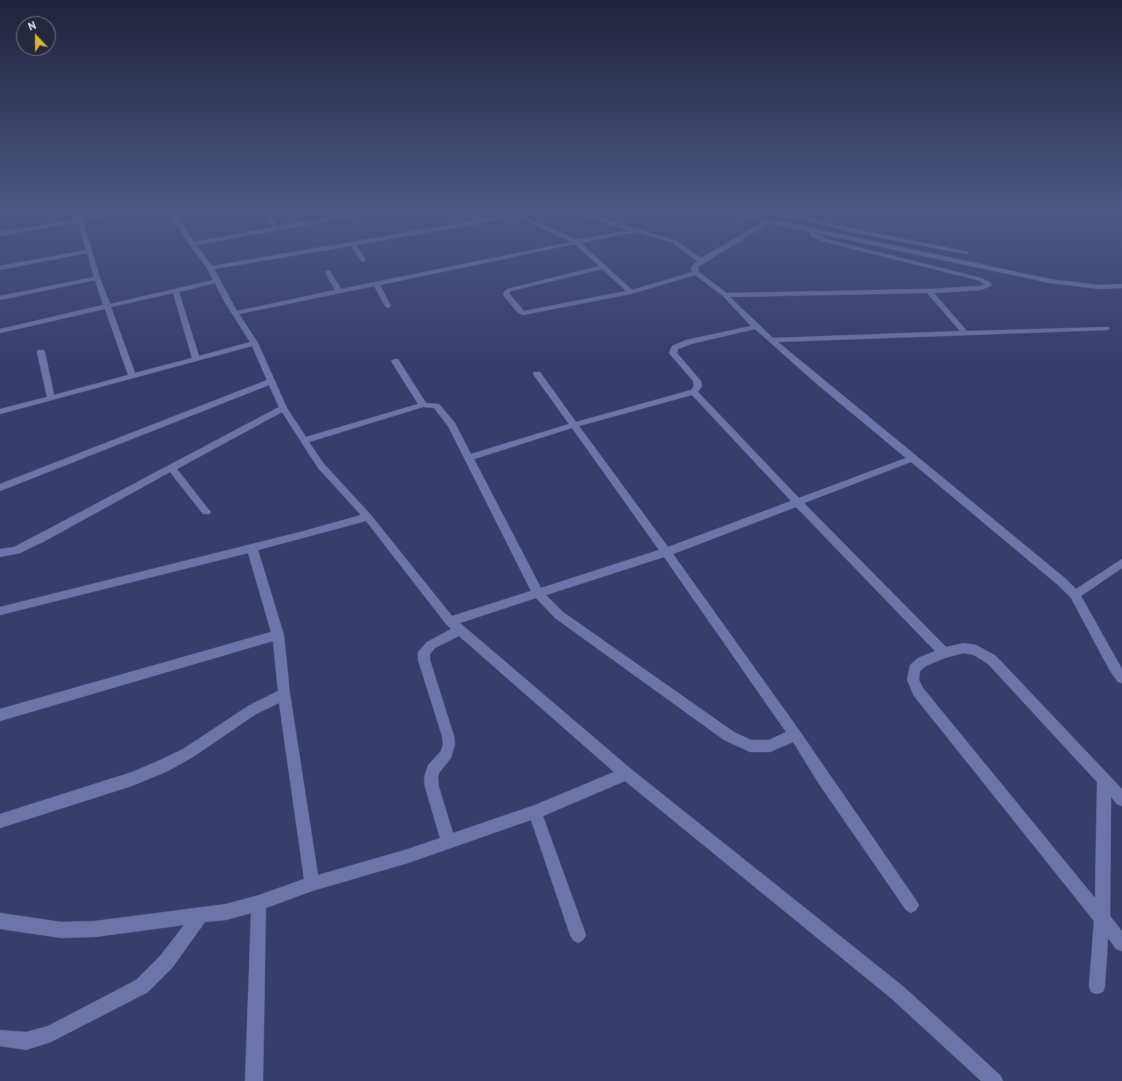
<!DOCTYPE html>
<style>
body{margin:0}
#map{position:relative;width:1122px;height:1081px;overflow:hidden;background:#393d6c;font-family:"PT Sans",sans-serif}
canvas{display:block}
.north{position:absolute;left:16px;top:16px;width:40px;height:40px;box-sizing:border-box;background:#25273d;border:1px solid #71738a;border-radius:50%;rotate:338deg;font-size:11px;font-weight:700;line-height:16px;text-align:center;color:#e2e6fe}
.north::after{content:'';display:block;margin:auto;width:14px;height:18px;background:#d0b836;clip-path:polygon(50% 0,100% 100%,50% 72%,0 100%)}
</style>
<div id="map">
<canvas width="1122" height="1081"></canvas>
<div class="north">N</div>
</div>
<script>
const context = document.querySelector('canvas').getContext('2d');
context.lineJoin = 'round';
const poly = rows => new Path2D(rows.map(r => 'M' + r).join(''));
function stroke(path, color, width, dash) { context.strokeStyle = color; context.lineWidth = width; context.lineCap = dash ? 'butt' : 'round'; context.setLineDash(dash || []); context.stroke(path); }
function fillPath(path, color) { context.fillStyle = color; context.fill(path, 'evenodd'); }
const street = poly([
 [77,212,83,212,83,218,115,212,126,212,83,221,100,278,110,304,213,280,207,268,189,244,169,212,175,212,194,242,273,227,262,212,268,212,277,226,366,212,378,212,196,245,212,266,477,220,453,212,461,212,483,219,513,212,524,212,521,214,577,240,628,230,570,212,578,212,675,240,701,258,767,220,771,220,771,222,698,267,699,272,727,293,929,289,980,286,985,284,977,280,822,241,810,235,810,230,813,228,816,230,815,233,826,239,981,278,990,282,992,285,991,286,981,290,934,293,967,331,1109,327,1109,329,1107,330,778,342,1066,579,1076,589,1122,559,1122,568,1081,596,1122,669,1122,683,1118,682,1110,671,1071,598,1058,585,911,462,804,503,946,647,964,643,976,645,996,656,1122,789,1122,806,1117,804,1111,797,1110,916,1122,931,1122,951,1116,949,1108,938,1105,986,1103,992,1097,994,1091,992,1089,986,1094,921,914,696,907,680,910,665,918,658,935,651,796,507,673,554,799,730,916,900,919,905,916,910,911,913,906,910,819,784,793,742,770,752,750,752,724,740,555,618,536,598,460,623,631,769,904,987,1000,1075,1003,1081,981,1081,892,999,625,781,543,816,586,935,583,940,578,943,573,940,570,935,531,820,408,863,312,891,266,908,263,1081,245,1081,251,913,226,920,205,922,172,968,148,992,51,1042,26,1050,0,1046,0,1030,26,1032,48,1026,136,980,160,956,184,925,95,937,62,938,0,929,0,913,62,922,95,921,226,904,259,895,304,879,279,703,256,714,193,757,168,771,132,786,0,828,0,814,132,772,158,761,183,749,248,706,278,691,273,641,0,721,0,709,271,632,248,553,0,615,0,607,304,531,361,515,318,468,282,412,177,469,209,510,211,512,209,514,203,514,170,472,45,541,20,553,0,557,0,549,14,547,37,535,279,407,269,385,0,491,0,484,267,380,252,346,0,414,0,409,47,397,37,352,38,350,44,350,45,352,54,395,128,375,105,309,0,333,0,329,103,305,95,280,0,300,0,296,94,277,87,253,0,270,0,266,86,250,78,222,0,236,0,232,77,219,77,212],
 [515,215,571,242,341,289,330,271,328,270,325,272,335,290,237,311,214,269,351,246,361,261,363,262,366,260,356,245,483,223,515,215],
 [635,232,671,242,697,261,692,266,691,269,692,272,632,290,581,243,635,232],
 [575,244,599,266,507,289,503,293,504,296,517,312,523,315,631,294,695,275,723,296,751,326,686,340,672,346,669,353,693,381,694,386,691,390,576,422,540,372,534,372,533,374,569,424,471,454,455,423,439,404,426,403,398,359,395,359,391,361,418,404,306,437,287,408,258,343,239,314,374,286,385,306,388,308,391,306,380,285,575,244],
 [602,269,626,291,524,311,509,293,511,291,602,269],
 [215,283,224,301,250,342,199,356,179,292,215,283],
 [173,293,192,358,135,373,111,307,173,293],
 [927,293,960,331,773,338,730,297,927,293],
 [755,329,818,385,906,458,799,498,698,392,702,386,701,381,677,353,678,349,691,344,755,329],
 [692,395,791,501,668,547,579,426,692,395],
 [423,407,434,408,448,426,531,591,452,616,371,515,324,464,309,442,423,407],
 [572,428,659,550,541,588,474,459,572,428],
 [366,521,446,624,451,629,427,642,418,652,418,660,442,736,443,744,441,751,428,765,424,778,425,787,440,838,408,849,318,875,290,694,284,635,258,550,366,521],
 [664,557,786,732,769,740,751,740,734,732,563,612,546,595,664,557],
 [459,636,614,772,535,805,453,833,439,787,438,778,439,773,451,758,455,744,454,736,430,660,430,654,435,648,459,636],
 [964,653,974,655,988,664,1097,782,1095,898,923,688,919,680,920,671,926,666,945,658,964,653],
 [771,212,780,212,855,229,969,252,966,254,855,233,771,212]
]);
const secondary = poly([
 [717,212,728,212,813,228,1050,279,1100,285,1122,284,1122,288,1100,289,1050,283,717,212]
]);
stroke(street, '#53567c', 1);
stroke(secondary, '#53567c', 1);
fillPath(street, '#6d74a7');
fillPath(secondary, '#6d74a7');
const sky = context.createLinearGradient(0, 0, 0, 363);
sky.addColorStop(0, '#1f223b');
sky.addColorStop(0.58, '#4e5783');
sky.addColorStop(1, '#4e578300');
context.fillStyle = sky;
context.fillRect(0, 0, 1122, 363);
</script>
